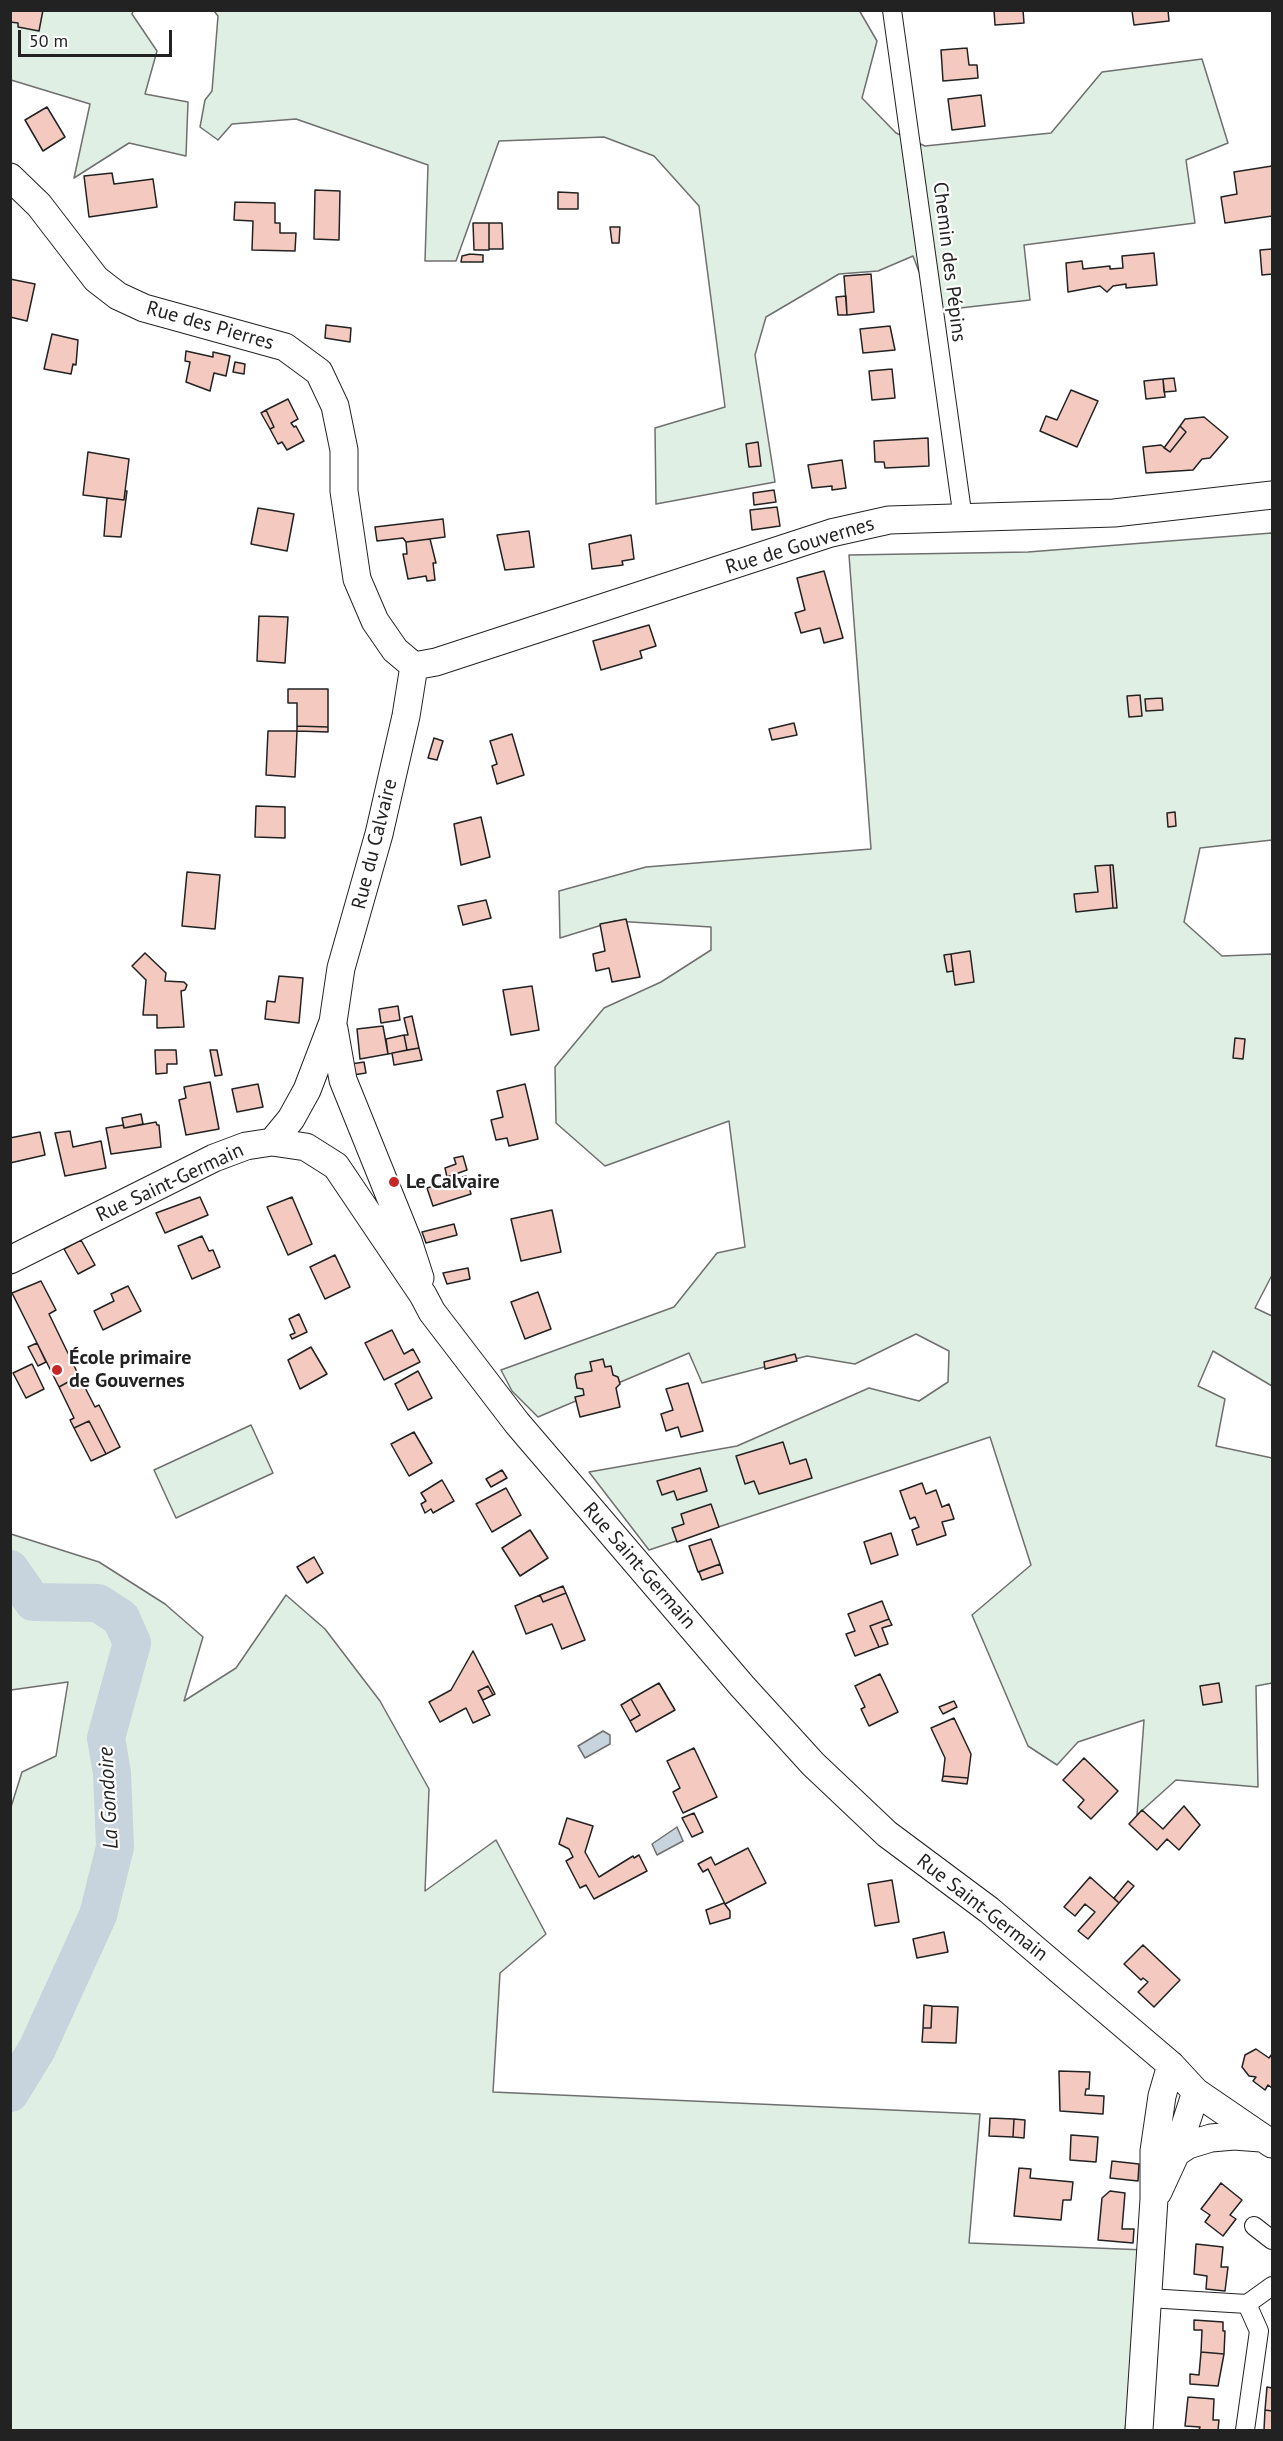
<!DOCTYPE html>
<meta charset="utf-8">
<style>
body{margin:0}
#map{position:relative;width:1283px;height:2441px;overflow:hidden;background:#fff;font-family:"PT Sans",sans-serif}
canvas{display:block}
.frame{position:absolute;inset:0;border:12px solid #222;pointer-events:none}
.scale{position:absolute;left:18px;top:30px;width:154px;height:27px;box-sizing:border-box;border:3px solid #222;border-top:0;padding-left:8px;font-size:18px;line-height:21px;white-space:nowrap;color:#222;-webkit-text-stroke:4px #fff;paint-order:stroke}
</style>
<div id="map">
<canvas width="1283" height="2441"></canvas>
<div class="frame"></div>
<div class="scale">50 m</div>
</div>
<script>
const context = document.querySelector('canvas').getContext('2d');
context.lineJoin = 'round';
function fillPath(path, color) { context.fillStyle = color; context.fill(path, 'evenodd'); }
const poly = rows => new Path2D(rows.map(r => 'M' + r).join(''));
function stroke(path, color, width, dash) { context.strokeStyle = color; context.lineWidth = width; context.lineCap = dash ? 'butt' : 'round'; context.setLineDash(dash || []); context.stroke(path); }
function drawText(font, color, halo, rows, align = 'center') {
  context.font = font + ' "PT Sans",sans-serif'; context.lineWidth = 4.5; context.setLineDash([]); context.textBaseline = 'middle'; context.strokeStyle = halo; context.fillStyle = color; for (const [text, x, y, turn = 0] of rows) {
    context.save(); context.translate(x, y); context.rotate((+turn || 0) * Math.PI / 180); context.textAlign = isNaN(turn) ? turn : align; if (halo) context.strokeText(text, 0, 0); context.fillText(text, 0, 0); context.restore();
  }
}
const green = poly([
 [859,10,877,41,862,98,896,133,925,146,1051,133,1102,72,1202,59,1228,143,1186,160,1195,223,1024,245,1030,300,934,311,913,256,878,271,839,274,766,317,755,355,775,482,656,504,655,428,725,407,699,206,654,156,604,137,499,141,456,261,425,261,428,165,296,119,232,124,218,140,200,127,205,100,212,91,218,16,214,11,859,10],
 [10,11,133,11,132,14,157,51,145,94,188,102,186,156,129,143,74,178,90,104,11,80,10,11],
 [1272,533,1272,840,1200,848,1184,922,1222,956,1272,954,1272,1275,1255,1308,1272,1316,1272,1386,1213,1351,1198,1386,1225,1399,1216,1446,1272,1458,1272,1683,1256,1686,1258,1787,1176,1780,1137,1815,1144,1720,1078,1742,1057,1765,1028,1746,972,1615,1031,1565,990,1437,649,1550,589,1472,737,1446,869,1388,919,1401,948,1382,949,1351,916,1334,855,1364,807,1356,702,1383,689,1353,538,1417,512,1391,501,1370,674,1307,717,1253,745,1247,729,1121,605,1166,556,1123,555,1067,604,1008,661,982,711,950,711,927,615,921,560,938,559,891,646,867,871,849,849,555,1028,552,1272,533],
 [251,1425,273,1473,176,1518,154,1470,251,1425],
 [11,1534,99,1562,165,1604,203,1637,184,1701,236,1668,286,1595,325,1629,380,1701,429,1789,425,1891,496,1840,546,1934,500,1973,493,2092,980,2114,969,2243,1146,2250,1125,2430,11,2430,11,1807,22,1772,56,1756,68,1682,11,1690,11,1534]
]);
fillPath(green, '#e0efe3');
stroke(green, '#6f6f6f', 1.5);
const water = poly([
 [603,1731,610,1735,610,1744,585,1758,578,1746,603,1731],
 [677,1827,683,1841,657,1855,652,1844,677,1827]
]);
fillPath(water, '#c7d3dd');
stroke(water, '#6f6f6f', 1.5);
stroke(poly([
 [10,1569,33,1602,98,1603,121,1618,132,1643,106,1738,112,1773,115,1847,98,1915,37,2049,10,2093]
]), '#c7d3dd', 38);
const building = poly([
 [10,10,43,10,39,31,18,27,18,23,10,22,10,10],
 [994,10,1023,10,1024,23,995,25,994,10],
 [1168,10,1169,21,1134,25,1132,11,1168,10],
 [967,48,969,65,977,65,978,78,943,81,941,50,967,48],
 [981,95,985,126,952,130,948,99,981,95],
 [47,107,65,137,43,151,25,120,47,107],
 [1272,166,1272,216,1225,223,1221,197,1237,194,1234,172,1272,166],
 [112,173,114,184,153,179,157,207,89,217,84,176,112,173],
 [315,190,340,191,339,240,314,239,315,190],
 [558,192,578,193,578,209,558,209,558,192],
 [235,202,275,203,275,223,280,223,280,233,296,233,295,251,252,250,253,221,234,220,235,202],
 [473,223,489,223,489,250,474,250,473,223],
 [489,223,502,223,503,249,489,249,489,223],
 [610,227,620,227,619,243,612,243,610,227],
 [1272,249,1272,274,1262,275,1260,250,1272,249],
 [1154,253,1157,285,1126,288,1126,284,1113,286,1107,292,1100,286,1068,292,1066,263,1082,261,1083,269,1110,266,1110,269,1123,268,1122,256,1154,253],
 [470,254,483,255,483,262,461,262,462,256,470,254],
 [871,274,874,312,847,315,844,276,871,274],
 [10,279,35,284,27,321,10,317,10,279],
 [846,296,847,315,838,315,836,297,846,296],
 [326,325,351,328,350,342,325,338,326,325],
 [890,326,895,350,863,353,860,329,890,326],
 [52,334,78,340,76,365,73,364,71,374,44,369,52,334],
 [186,351,213,357,213,352,230,356,226,376,214,373,210,391,186,382,190,362,185,361,186,351],
 [235,362,245,364,244,374,233,372,235,362],
 [892,369,895,398,872,400,869,371,892,369],
 [1174,378,1176,391,1164,392,1163,379,1174,378],
 [1163,379,1165,397,1146,399,1144,381,1163,379],
 [1071,390,1098,401,1077,447,1040,431,1046,416,1057,420,1071,390],
 [288,399,298,419,291,423,294,427,296,426,304,441,287,450,282,442,278,444,270,429,274,427,266,410,288,399],
 [266,410,274,427,270,429,261,413,266,410],
 [1204,417,1228,437,1210,458,1202,459,1193,470,1146,473,1143,447,1161,445,1170,452,1186,432,1180,426,1185,419,1204,417],
 [1180,426,1186,432,1170,452,1164,448,1180,426],
 [928,438,929,466,885,468,884,462,875,462,874,441,928,438],
 [758,442,761,466,749,467,746,444,758,442],
 [88,452,129,459,124,500,83,495,88,452],
 [842,460,846,488,832,490,832,486,812,488,808,465,842,460],
 [774,490,776,502,754,505,753,493,774,490],
 [125,491,127,491,121,537,104,536,107,498,124,500,125,491],
 [777,507,780,526,752,530,750,510,777,507],
 [258,508,294,514,287,551,251,544,258,508],
 [443,519,445,537,406,542,403,538,377,541,375,527,443,519],
 [529,531,534,567,505,570,497,535,529,531],
 [631,535,634,559,622,561,623,565,592,569,589,544,631,535],
 [430,539,436,563,433,563,435,580,427,581,426,576,408,579,403,554,407,554,406,542,430,539],
 [824,571,843,638,824,643,820,628,801,633,795,613,805,610,797,578,824,571],
 [259,616,288,617,285,663,257,661,259,616],
 [649,625,656,646,640,651,642,658,601,670,593,641,649,625],
 [288,689,328,689,328,727,297,726,297,703,288,703,288,689],
 [1140,695,1142,716,1129,717,1127,696,1140,695],
 [1162,698,1163,710,1146,711,1145,699,1162,698],
 [794,723,797,735,772,740,769,729,794,723],
 [297,726,328,727,328,732,297,731,297,726],
 [268,731,297,731,295,777,266,775,268,731],
 [512,734,524,775,497,784,492,766,497,764,490,741,512,734],
 [434,738,443,741,437,760,428,758,434,738],
 [256,806,285,807,285,838,255,837,256,806],
 [1175,812,1176,826,1168,827,1167,813,1175,812],
 [481,817,490,857,461,865,454,824,481,817],
 [1110,865,1113,865,1117,908,1113,908,1110,865],
 [1110,865,1113,908,1076,912,1074,894,1098,892,1095,866,1110,865],
 [187,872,220,875,215,929,182,926,187,872],
 [486,900,491,918,463,925,458,906,486,900],
 [626,919,640,977,612,982,609,968,596,971,593,954,605,951,600,924,626,919],
 [970,951,974,982,955,985,951,954,970,951],
 [145,953,166,973,165,981,184,982,187,985,185,990,181,991,184,1027,157,1028,157,1015,143,1015,146,980,132,966,145,953],
 [951,954,953,971,947,972,944,955,951,954],
 [279,976,303,978,299,1023,265,1019,267,1001,275,1002,279,976],
 [532,986,539,1030,511,1035,503,990,532,986],
 [398,1006,400,1020,381,1023,379,1009,398,1006],
 [412,1016,419,1048,407,1050,404,1035,408,1035,404,1018,412,1016],
 [383,1026,388,1054,360,1059,357,1029,383,1026],
 [404,1035,407,1050,388,1054,386,1039,404,1035],
 [1235,1038,1245,1039,1243,1059,1233,1058,1235,1038],
 [419,1048,422,1060,394,1065,392,1053,419,1048],
 [155,1050,176,1050,177,1064,167,1064,167,1073,156,1074,155,1050],
 [210,1050,217,1050,222,1075,215,1076,210,1050],
 [364,1062,366,1073,353,1075,351,1064,364,1062],
 [210,1082,219,1129,186,1135,179,1100,186,1098,184,1087,210,1082],
 [258,1084,263,1107,237,1112,232,1089,258,1084],
 [525,1084,538,1139,509,1146,507,1138,496,1140,491,1120,503,1117,497,1091,525,1084],
 [141,1114,143,1124,124,1128,122,1118,141,1114],
 [156,1122,157,1125,159,1125,161,1147,111,1154,106,1128,123,1125,124,1128,156,1122],
 [70,1131,73,1147,101,1141,106,1168,65,1176,55,1133,70,1131],
 [40,1132,45,1155,10,1163,10,1138,40,1132],
 [463,1156,467,1170,447,1177,445,1168,456,1164,454,1158,463,1156],
 [466,1176,471,1194,433,1206,427,1188,466,1176],
 [200,1197,208,1215,165,1233,156,1213,200,1197],
 [292,1197,312,1244,288,1255,267,1207,292,1197],
 [552,1210,561,1252,521,1261,511,1219,552,1210],
 [454,1224,457,1235,426,1243,422,1232,454,1224],
 [202,1236,209,1251,213,1250,220,1267,192,1279,178,1246,202,1236],
 [81,1240,95,1265,78,1274,64,1249,81,1240],
 [335,1255,350,1287,325,1299,310,1267,335,1255],
 [468,1268,470,1279,447,1284,443,1273,468,1268],
 [41,1281,56,1310,49,1314,79,1376,59,1387,12,1293,41,1281],
 [128,1286,141,1311,103,1330,94,1311,114,1301,111,1294,128,1286],
 [538,1292,551,1329,525,1339,511,1302,538,1292],
 [299,1314,307,1332,292,1339,290,1335,295,1333,289,1319,299,1314],
 [392,1330,404,1354,413,1349,420,1362,384,1380,365,1343,392,1330],
 [37,1343,46,1362,38,1366,28,1347,37,1343],
 [311,1347,327,1374,300,1389,288,1360,311,1347],
 [795,1354,797,1361,765,1369,764,1362,795,1354],
 [603,1359,605,1367,611,1366,613,1375,618,1377,620,1384,616,1388,620,1407,580,1417,575,1397,584,1395,583,1389,577,1388,575,1377,576,1374,592,1371,590,1362,603,1359],
 [32,1364,44,1389,26,1398,13,1373,32,1364],
 [418,1371,432,1398,408,1410,395,1384,418,1371],
 [79,1376,95,1407,99,1405,120,1447,106,1454,89,1421,74,1428,70,1420,74,1418,59,1387,79,1376],
 [688,1383,703,1431,681,1437,678,1427,666,1431,661,1414,673,1410,666,1389,688,1383],
 [89,1421,106,1454,91,1461,74,1428,89,1421],
 [414,1432,432,1463,409,1476,391,1444,414,1432],
 [783,1442,790,1464,806,1459,812,1478,759,1494,754,1481,745,1484,736,1456,783,1442],
 [700,1468,707,1491,677,1500,674,1491,662,1495,657,1481,700,1468],
 [502,1470,507,1478,491,1487,486,1479,502,1470],
 [442,1480,454,1501,433,1513,431,1509,425,1513,421,1504,426,1501,421,1493,442,1480],
 [922,1483,926,1494,936,1490,942,1507,949,1504,954,1519,942,1522,946,1535,917,1545,912,1530,919,1527,915,1517,910,1519,900,1491,922,1483],
 [506,1488,521,1515,492,1532,476,1504,506,1488],
 [711,1504,719,1527,677,1542,672,1528,684,1524,681,1514,711,1504],
 [530,1530,548,1558,520,1576,502,1548,530,1530],
 [891,1533,898,1555,871,1564,864,1542,891,1533],
 [711,1539,720,1564,698,1572,689,1546,711,1539],
 [314,1557,323,1573,307,1583,297,1567,314,1557],
 [720,1564,723,1573,702,1580,699,1572,720,1564],
 [563,1586,566,1593,543,1602,540,1595,563,1586],
 [566,1593,585,1640,562,1649,552,1624,526,1634,515,1606,540,1595,543,1602,566,1593],
 [882,1601,889,1619,870,1626,879,1647,855,1656,846,1634,855,1631,848,1614,882,1601],
 [889,1619,892,1625,882,1628,888,1644,879,1647,870,1626,889,1619],
 [473,1651,495,1694,493,1695,488,1686,478,1691,490,1715,473,1723,466,1708,440,1722,429,1702,451,1690,473,1651],
 [880,1674,898,1712,869,1726,861,1709,865,1707,855,1686,880,1674],
 [659,1683,675,1710,636,1732,630,1721,640,1715,631,1699,659,1683],
 [1219,1683,1222,1702,1203,1705,1200,1686,1219,1683],
 [488,1686,493,1695,483,1700,478,1691,488,1686],
 [631,1699,640,1715,630,1721,621,1705,631,1699],
 [954,1701,957,1707,943,1714,939,1707,954,1701],
 [954,1718,971,1754,968,1778,943,1776,945,1758,931,1728,954,1718],
 [694,1748,717,1797,683,1813,673,1792,680,1788,667,1761,694,1748],
 [1084,1758,1118,1791,1091,1819,1078,1807,1084,1800,1063,1780,1084,1758],
 [943,1776,968,1778,967,1784,942,1781,943,1776],
 [1184,1806,1200,1825,1179,1850,1167,1839,1157,1850,1129,1824,1142,1810,1163,1829,1184,1806],
 [694,1813,703,1832,692,1837,682,1818,694,1813],
 [567,1818,593,1826,585,1852,599,1877,633,1856,634,1858,639,1855,647,1871,594,1899,586,1885,580,1888,566,1861,573,1857,569,1849,559,1844,567,1818],
 [748,1848,766,1883,725,1904,708,1869,703,1872,698,1864,711,1857,715,1865,748,1848],
 [1090,1877,1119,1903,1088,1939,1078,1931,1095,1912,1085,1904,1075,1916,1064,1907,1090,1877],
 [892,1880,899,1922,875,1926,868,1884,892,1880],
 [1128,1881,1134,1886,1119,1903,1114,1898,1128,1881],
 [724,1903,730,1911,730,1918,710,1924,706,1910,724,1903],
 [944,1932,948,1952,917,1958,913,1939,944,1932],
 [1143,1945,1180,1980,1154,2007,1138,1992,1148,1982,1143,1978,1141,1980,1124,1964,1143,1945],
 [924,2005,932,2006,931,2028,923,2028,924,2005],
 [932,2006,958,2007,956,2043,922,2042,923,2028,931,2028,932,2006],
 [1256,2049,1269,2058,1272,2054,1272,2088,1268,2085,1265,2090,1253,2081,1256,2077,1249,2076,1242,2067,1245,2055,1256,2049],
 [1059,2071,1090,2072,1089,2089,1086,2089,1085,2095,1104,2096,1103,2114,1060,2111,1059,2071],
 [990,2118,1014,2119,1013,2137,989,2136,990,2118],
 [1014,2119,1025,2120,1024,2138,1013,2137,1014,2119],
 [1071,2135,1098,2137,1096,2162,1070,2160,1071,2135],
 [1112,2161,1139,2164,1138,2181,1110,2178,1112,2161],
 [1019,2168,1031,2169,1030,2178,1073,2182,1071,2200,1063,2200,1061,2220,1014,2216,1019,2168],
 [1221,2183,1242,2200,1230,2215,1236,2219,1223,2236,1205,2222,1210,2215,1201,2209,1221,2183],
 [1110,2191,1125,2193,1122,2229,1134,2229,1133,2243,1098,2240,1102,2198,1110,2191],
 [1196,2244,1223,2247,1221,2267,1228,2267,1225,2291,1206,2289,1207,2276,1194,2274,1196,2244],
 [1194,2320,1223,2322,1223,2331,1225,2331,1224,2354,1201,2352,1202,2330,1194,2330,1194,2320],
 [1201,2352,1224,2354,1218,2386,1190,2384,1190,2374,1199,2375,1201,2352],
 [1267,2387,1272,2388,1272,2411,1265,2410,1267,2387],
 [1188,2397,1214,2399,1213,2420,1219,2420,1218,2430,1199,2430,1200,2427,1185,2426,1188,2397],
 [1265,2410,1272,2411,1272,2430,1264,2430,1265,2410]
]);
fillPath(building, '#f3c9c0');
stroke(building, '#222', 1.5);
const street = poly([
 [892,10,963,519],
 [1254,2226,1272,2240],
 [1148,2298,1247,2304,1259,2331,1245,2430],
 [1247,2304,1272,2286]
]);
const secondary = poly([
 [10,177,39,205,96,279,118,296,144,308,285,347,319,372,335,406,344,450,344,491,357,579,375,621,395,650,414,666],
 [414,666,436,662,831,533,889,520,1114,513,1272,495],
 [334,1029,343,1080,408,1241,420,1278],
 [272,1142,291,1119,307,1090,333,1022,341,968,379,834,406,716,414,666],
 [10,1260,214,1158,246,1146,272,1142,306,1147,336,1166,423,1295,432,1312,517,1423,742,1686,813,1764,887,1834,989,1910,1171,2065,1196,2092,1272,2144],
 [1176,2153,1188,2145,1211,2138,1234,2136,1261,2138],
 [1158,2192,1176,2153,1196,2092],
 [1139,2430,1154,2199,1154,2151,1162,2096,1171,2065]
]);
stroke(street, '#222', 20);
stroke(secondary, '#222', 29);
stroke(street, '#fff', 18);
stroke(secondary, '#fff', 27);
for (const [x, y, r, color] of [
 [394,1182,6,"#c62828"],
 [57,1370,6,"#c62828"]
]) { const dot = new Path2D(); dot.arc(x, y, r, 0, 2 * Math.PI); context.fillStyle = color; context.fill(dot); stroke(dot, '#fff', 2); }
drawText('20px', '#222', '#fff', [
 ["Chemin des Pépins",949,262,83],
 ["Rue des Pierres",210,326,16],
 ["Rue de Gouvernes",800,546,-17],
 ["Rue du Calvaire",375,844,-76],
 ["Rue Saint-Germain",170,1183,-25],
 ["Rue Saint-Germain",639,1566,49],
 ["Rue Saint-Germain",982,1908,38]
]);
drawText('bold 20px', '#222', '#fff', [
 ["Le Calvaire",406,1182],
 ["École primaire",69,1358],
 ["de Gouvernes",69,1381]
], 'left');
drawText('italic 21px', '#222', '#fff', [
 ["La Gondoire",109,1798,-93]
]);
</script>
